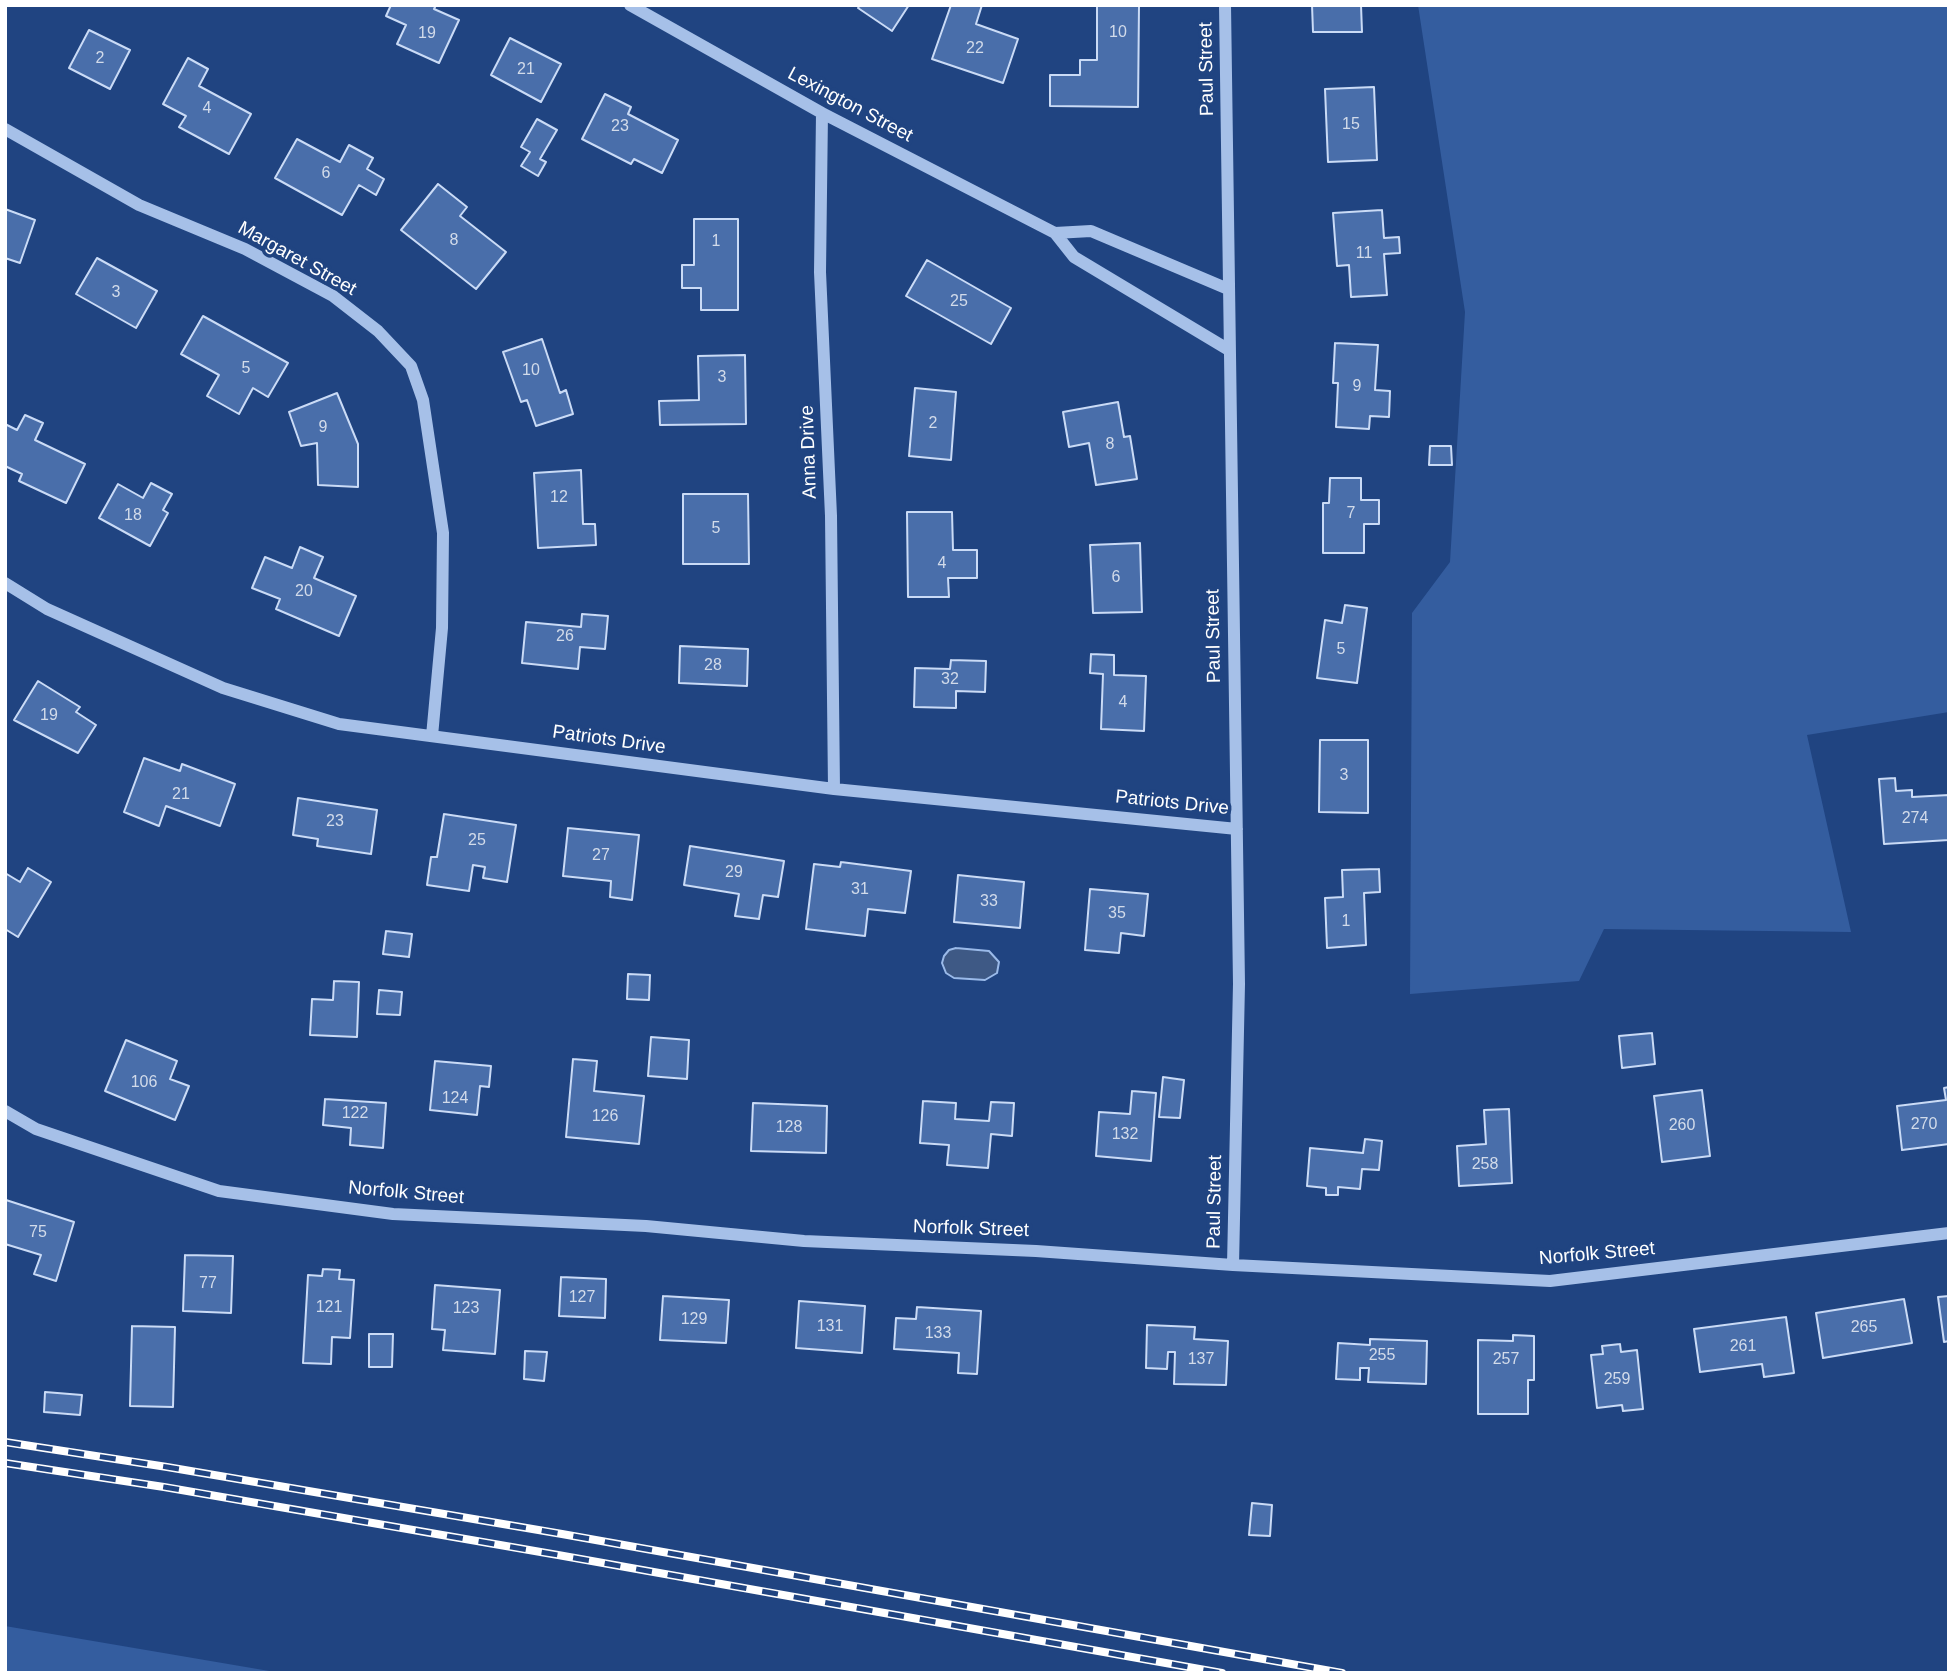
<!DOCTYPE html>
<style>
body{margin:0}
#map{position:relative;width:1954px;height:1678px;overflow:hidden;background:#204481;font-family:Arial,sans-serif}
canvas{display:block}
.frame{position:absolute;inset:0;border:7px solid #fff;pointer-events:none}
</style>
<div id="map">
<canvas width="1954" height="1678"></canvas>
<div class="frame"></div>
</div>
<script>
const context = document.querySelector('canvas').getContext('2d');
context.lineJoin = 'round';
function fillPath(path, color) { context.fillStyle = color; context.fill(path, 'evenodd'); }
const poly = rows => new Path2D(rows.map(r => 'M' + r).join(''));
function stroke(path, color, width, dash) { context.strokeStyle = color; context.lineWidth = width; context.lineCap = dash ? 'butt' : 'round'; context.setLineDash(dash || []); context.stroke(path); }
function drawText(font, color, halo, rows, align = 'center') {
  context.font = font + ' Arial,sans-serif'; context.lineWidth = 7; context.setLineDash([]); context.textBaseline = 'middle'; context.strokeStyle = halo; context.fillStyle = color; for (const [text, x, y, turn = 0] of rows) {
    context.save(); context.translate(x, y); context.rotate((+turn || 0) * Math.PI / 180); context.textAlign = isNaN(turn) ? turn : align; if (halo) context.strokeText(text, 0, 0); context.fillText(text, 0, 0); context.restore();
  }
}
fillPath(poly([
 [1418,5,1949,6,1949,712,1807,735,1851,932,1604,929,1579,981,1410,994,1412,613,1450,562,1465,312],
 [5,1626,281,1673,5,1673]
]), '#345d9f');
const water = poly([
 [956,948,989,951,999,962,997,973,985,980,954,978,946,973,942,963,944,956,949,950,956,948]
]);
fillPath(water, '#3e5985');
stroke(water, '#9abae9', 2);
const building = poly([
 [391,5,436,5,434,9,459,20,439,63,397,44,406,25,386,16,391,5],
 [860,5,909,5,892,31,858,8,860,5],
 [951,5,982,5,976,24,1018,39,1003,83,932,59,951,5],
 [1097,5,1139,5,1138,107,1050,106,1050,75,1080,75,1080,60,1097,60,1097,5],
 [1312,5,1361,5,1362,32,1313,32,1312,5],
 [89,30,130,50,110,89,69,68,89,30],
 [510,38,561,64,541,102,491,75,510,38],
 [188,58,208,69,199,86,251,114,229,154,179,127,186,116,163,104,188,58],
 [1374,87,1377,160,1328,162,1325,89,1374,87],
 [605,94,631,107,628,114,678,140,662,173,634,159,631,164,582,139,605,94],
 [537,119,557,130,540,159,546,162,538,176,521,166,530,152,521,147,537,119],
 [297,139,340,162,349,145,373,158,367,169,384,179,376,195,359,185,342,215,275,178,297,139],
 [438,184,467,207,460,216,506,252,476,289,401,230,438,184],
 [5,209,35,220,20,263,5,258,5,209],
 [1382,210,1384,238,1399,237,1400,253,1384,254,1387,295,1351,297,1349,265,1337,266,1333,213,1382,210],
 [694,219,738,219,738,310,701,310,701,288,682,288,682,265,694,265,694,219],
 [97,258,157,291,136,328,76,294,97,258],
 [927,260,1011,308,991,344,906,296,927,260],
 [203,316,288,363,268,397,253,388,239,414,207,396,219,375,181,354,203,316],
 [542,339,560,393,566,390,573,414,536,426,527,400,521,402,503,352,542,339],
 [1335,343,1378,345,1375,390,1390,391,1389,417,1370,416,1369,429,1336,427,1338,383,1333,383,1335,343],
 [745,355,746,424,660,425,659,401,699,400,698,356,745,355],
 [915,388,956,392,951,460,909,456,915,388],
 [337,393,358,444,358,487,318,485,317,443,301,446,289,412,337,393],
 [1118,402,1124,437,1130,436,1137,479,1096,485,1089,443,1069,447,1063,412,1118,402],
 [25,415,43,423,35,440,85,464,66,503,19,481,22,474,5,466,5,424,17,430,25,415],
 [1430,446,1451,446,1452,465,1429,465,1430,446],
 [581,470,583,524,595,524,596,545,538,548,534,473,581,470],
 [1330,478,1361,478,1361,500,1379,500,1379,524,1364,524,1364,553,1323,553,1323,503,1329,503,1330,478],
 [151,483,172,494,163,510,168,513,150,546,99,518,118,484,143,498,151,483],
 [683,494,748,494,749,564,683,564,683,494],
 [907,512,952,512,953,550,977,550,977,578,948,578,949,597,908,597,907,512],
 [1140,543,1142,612,1093,613,1090,545,1140,543],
 [300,547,323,557,314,578,356,596,339,636,276,609,280,599,252,588,265,557,292,568,300,547],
 [1345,605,1367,608,1357,683,1317,678,1325,620,1342,623,1345,605],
 [582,614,608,616,605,649,580,647,578,669,522,663,526,622,581,627,582,614],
 [680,646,748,649,747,686,679,683,680,646],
 [1091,654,1114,655,1114,675,1146,676,1144,731,1101,729,1103,674,1090,673,1091,654],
 [951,660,986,661,985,692,956,691,956,708,914,707,915,668,950,669,951,660],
 [38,681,80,707,76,712,96,725,78,753,14,720,38,681],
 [1320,740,1368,740,1368,813,1319,812,1320,740],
 [144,758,180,771,182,764,235,784,220,826,166,806,159,826,124,812,144,758],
 [1895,778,1896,791,1912,790,1912,797,1949,795,1949,840,1884,844,1879,779,1895,778],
 [298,798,377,810,371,854,317,846,318,839,293,835,298,798],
 [444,814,516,825,507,882,483,878,485,867,473,865,469,891,427,885,431,857,437,857,444,814],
 [568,828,639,835,632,900,610,897,611,881,563,876,568,828],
 [690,846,784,861,778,897,763,895,759,919,735,916,739,894,684,885,690,846],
 [841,862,911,871,905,913,868,909,865,936,806,929,814,864,840,867,841,862],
 [28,868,51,882,18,937,5,929,5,873,20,882,28,868],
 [1379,869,1380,892,1364,893,1366,945,1327,948,1325,898,1343,897,1342,870,1379,869],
 [958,875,1024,882,1020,928,954,922,958,875],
 [1090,889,1148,894,1144,936,1121,933,1119,953,1085,950,1090,889],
 [386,931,412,934,409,957,383,954,386,931],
 [628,974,650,975,649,1000,627,999,628,974],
 [334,981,359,982,357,1037,310,1035,312,999,333,1000,334,981],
 [379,990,402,992,400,1015,377,1014,379,990],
 [1652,1033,1655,1064,1622,1068,1619,1036,1652,1033],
 [651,1037,689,1040,687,1079,648,1076,651,1037],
 [126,1040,177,1061,170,1079,189,1086,175,1120,105,1091,126,1040],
 [573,1059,597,1061,594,1091,644,1096,639,1144,566,1137,573,1059],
 [435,1061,491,1066,489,1087,480,1086,477,1115,430,1110,435,1061],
 [1163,1077,1184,1080,1180,1118,1159,1117,1163,1077],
 [1949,1087,1949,1144,1902,1150,1897,1106,1946,1100,1944,1088,1949,1087],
 [1702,1090,1710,1156,1662,1162,1654,1096,1702,1090],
 [1132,1091,1156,1093,1151,1161,1096,1156,1099,1112,1130,1114,1132,1091],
 [325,1099,386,1103,383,1148,350,1145,351,1128,323,1125,325,1099],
 [923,1101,956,1103,955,1119,989,1121,991,1102,1014,1103,1012,1136,991,1134,988,1168,947,1165,949,1145,920,1143,923,1101],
 [753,1103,827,1106,826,1153,751,1151,753,1103],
 [1509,1109,1512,1183,1459,1186,1457,1146,1486,1144,1484,1110,1509,1109],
 [1365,1139,1382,1141,1379,1170,1362,1169,1360,1189,1338,1187,1338,1195,1326,1195,1326,1188,1307,1186,1310,1148,1363,1153,1365,1139],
 [6,1200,74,1222,56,1281,34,1274,41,1255,5,1244,6,1200],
 [185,1255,233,1256,231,1313,183,1311,185,1255],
 [323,1269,340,1270,339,1279,354,1280,350,1338,332,1337,331,1364,303,1363,308,1275,322,1276,323,1269],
 [561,1277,606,1279,605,1318,559,1316,561,1277],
 [435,1285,500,1290,495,1354,443,1350,445,1330,432,1329,435,1285],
 [663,1296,729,1300,726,1343,660,1340,663,1296],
 [1949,1296,1949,1341,1944,1342,1938,1297,1949,1296],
 [1904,1299,1912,1343,1823,1358,1816,1313,1904,1299],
 [799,1301,865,1306,862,1353,796,1348,799,1301],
 [917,1307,981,1311,977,1374,958,1373,959,1353,894,1349,896,1318,916,1319,917,1307],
 [1786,1317,1794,1373,1764,1377,1762,1364,1700,1372,1694,1329,1786,1317],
 [1147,1325,1195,1327,1194,1339,1228,1341,1226,1385,1174,1384,1175,1352,1168,1352,1167,1369,1146,1368,1147,1325],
 [132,1326,175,1327,173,1407,130,1406,132,1326],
 [369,1334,393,1334,392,1367,369,1367,369,1334],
 [1513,1335,1534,1336,1534,1380,1528,1380,1528,1414,1478,1414,1478,1340,1513,1341,1513,1335],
 [1370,1339,1427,1341,1426,1384,1368,1382,1369,1368,1360,1368,1360,1380,1336,1379,1338,1343,1370,1345,1370,1339],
 [1620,1344,1621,1352,1637,1350,1643,1409,1623,1411,1622,1405,1597,1408,1591,1355,1603,1354,1602,1346,1620,1344],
 [525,1351,547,1352,544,1381,524,1379,525,1351],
 [45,1392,82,1395,80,1415,44,1412,45,1392],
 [1252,1503,1272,1505,1270,1536,1249,1535,1252,1503]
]);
fillPath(building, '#496eaa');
stroke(building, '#cadbf6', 2);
stroke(poly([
 [630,5,822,113,1055,233,1074,257,1229,350],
 [1225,5,1239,984,1233,1265],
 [822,113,820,272,831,516,834,789],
 [5,129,139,205,245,249,333,296,378,331,411,366,423,400,443,533,442,628,432,736],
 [1055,233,1091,231,1228,289],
 [5,583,47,609,223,688,339,724,834,789,1237,829],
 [5,1111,36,1129,219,1191,393,1214,646,1226,804,1241,1036,1251,1233,1265,1550,1281,1949,1233]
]), '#a6c0e8', 12);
const rail = poly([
 [5,1442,167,1467,562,1534,1342,1673],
 [5,1463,164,1487,558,1555,1222,1673]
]);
stroke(rail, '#fff', 8);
stroke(rail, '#204481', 5, [16]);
drawText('16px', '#d2dbea', null, [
 ["10",1118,33],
 ["19",427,34],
 ["22",975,49],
 ["2",100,59],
 ["21",526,70],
 ["4",207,109],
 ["15",1351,125],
 ["23",620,127],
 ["6",326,174],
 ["8",454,241],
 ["1",716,242],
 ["11",1364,254],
 ["3",116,293],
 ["25",959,302],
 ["5",246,369],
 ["10",531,371],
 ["3",722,378],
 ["9",1357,387],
 ["2",933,424],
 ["9",323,428],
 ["8",1110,445],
 ["12",559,498],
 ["7",1351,514],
 ["18",133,516],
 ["5",716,529],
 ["4",942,564],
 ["6",1116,578],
 ["20",304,592],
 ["26",565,637],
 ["5",1341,650],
 ["28",713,666],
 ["32",950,680],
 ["4",1123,703],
 ["19",49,716],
 ["3",1344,776],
 ["21",181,795],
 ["274",1915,819],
 ["23",335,822],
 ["25",477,841],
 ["27",601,856],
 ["29",734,873],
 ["31",860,890],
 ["33",989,902],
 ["35",1117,914],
 ["1",1346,922],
 ["106",144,1083],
 ["124",455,1099],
 ["122",355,1114],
 ["126",605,1117],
 ["270",1924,1125],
 ["260",1682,1126],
 ["128",789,1128],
 ["132",1125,1135],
 ["258",1485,1165],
 ["75",38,1233],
 ["77",208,1284],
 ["127",582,1298],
 ["121",329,1308],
 ["123",466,1309],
 ["129",694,1320],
 ["131",830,1327],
 ["265",1864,1328],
 ["133",938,1334],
 ["261",1743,1347],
 ["255",1382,1356],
 ["137",1201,1360],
 ["257",1506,1360],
 ["259",1617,1380]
]);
drawText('19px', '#fff', '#204481', [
 ["Paul Street",1207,69,-91],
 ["Lexington Street",850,105,28],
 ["Margaret Street",297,259,29],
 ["Anna Drive",809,452,-92],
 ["Paul Street",1214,636,-91],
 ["Patriots Drive",609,740,8],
 ["Patriots Drive",1172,803,6],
 ["Norfolk Street",406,1193,5],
 ["Paul Street",1215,1202,-89],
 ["Norfolk Street",971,1229,2],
 ["Norfolk Street",1597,1254,-5]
]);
</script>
